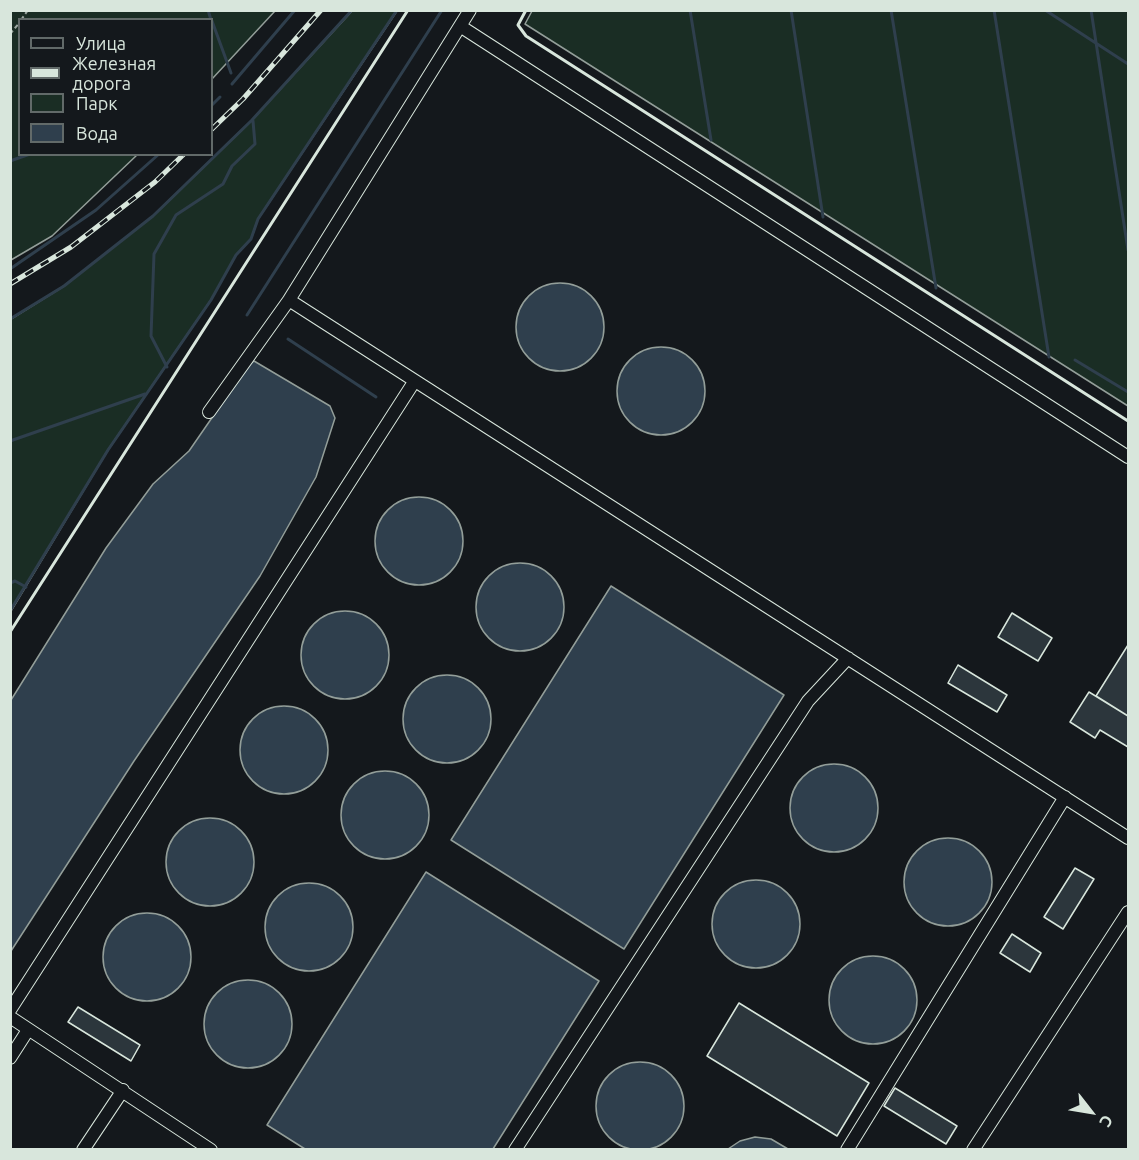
<!DOCTYPE html>
<meta charset="utf-8">
<style>
body{margin:0}
#map{position:relative;width:1139px;height:1160px;overflow:hidden;background:#14181c;font-family:Ubuntu,sans-serif}
canvas{display:block}
.frame{position:absolute;inset:0;border:12px solid #d8e6dc;pointer-events:none}
.legend{position:absolute;left:18px;top:18px;width:195px;height:138px;box-sizing:border-box;background:#14181c;border:2px solid #626a69;margin:0;padding:8px 10px;list-style:none;font-size:18px;color:#d8e6dc}
.legend li{display:flex;align-items:center;gap:12px;height:30px}
.legend b{width:30px;border:2px solid #626a69}
.north{position:absolute;left:1061px;top:1082px;width:60px;height:60px;-webkit-text-stroke:4px #14181c;paint-order:stroke;rotate:121deg;font-size:16px;font-weight:700;line-height:24px;text-align:center;color:#d8e6dc}
.north::after{content:'';display:block;margin:auto;width:21px;height:27px;background:#d8e6dc;clip-path:polygon(50% 0,100% 100%,50% 72%,0 100%)}
</style>
<div id="map">
<canvas width="1139" height="1160"></canvas>
<div class="frame"></div>
<ul class="legend">
<li><b style="height:8px;background:#14181c"></b>Улица</li>
<li><b style="height:8px;background:#d8e6dc"></b>Железная дорога</li>
<li><b style="height:16px;background:#1a2d24"></b>Парк</li>
<li><b style="height:16px;background:#2f3f4d"></b>Вода</li>
</ul>
<div class="north">С</div>
</div>
<script>
const context = document.querySelector('canvas').getContext('2d');
context.lineJoin = 'round';
function fillPath(path, color) { context.fillStyle = color; context.fill(path, 'evenodd'); }
const poly = rows => new Path2D(rows.map(r => 'M' + r).join(''));
function stroke(path, color, width, dash) { context.strokeStyle = color; context.lineWidth = width; context.lineCap = dash ? 'butt' : 'round'; context.setLineDash(dash || []); context.stroke(path); }
const green = poly([
 [11,10,275,10,275,11,212,79,212,20,20,20,20,154,137,155,52,236,11,260,11,10],
 [352,11,397,11,258,219,251,239,236,255,211,300,108,450,11,611,11,319,64,286,153,216,252,120,352,11],
 [532,11,1128,11,1128,406,525,24,532,11]
]);
fillPath(green, '#1a2d24');
stroke(green, '#939e99', 1.5);
const water = poly([
 '516 327a44 44 0 1 1 88 0a44 44 0 1 1-88 0Z',
 '617 391a44 44 0 1 1 88 0a44 44 0 1 1-88 0Z',
 [254,361,330,406,335,418,316,477,260,576,134,761,11,951,11,700,106,548,153,484,189,451,247,367,254,361],
 '375 541a44 44 0 1 1 88 0a44 44 0 1 1-88 0Z',
 '476 607a44 44 0 1 1 88 0a44 44 0 1 1-88 0Z',
 [611,586,784,695,624,949,451,840,611,586],
 '301 655a44 44 0 1 1 88 0a44 44 0 1 1-88 0Z',
 '403 719a44 44 0 1 1 88 0a44 44 0 1 1-88 0Z',
 '240 750a44 44 0 1 1 88 0a44 44 0 1 1-88 0Z',
 '790 808a44 44 0 1 1 88 0a44 44 0 1 1-88 0Z',
 '341 815a44 44 0 1 1 88 0a44 44 0 1 1-88 0Z',
 '166 862a44 44 0 1 1 88 0a44 44 0 1 1-88 0Z',
 '904 882a44 44 0 1 1 88 0a44 44 0 1 1-88 0Z',
 [426,872,599,981,493,1149,305,1149,267,1125,426,872],
 '712 924a44 44 0 1 1 88 0a44 44 0 1 1-88 0Z',
 '265 927a44 44 0 1 1 88 0a44 44 0 1 1-88 0Z',
 '103 957a44 44 0 1 1 88 0a44 44 0 1 1-88 0Z',
 '829 1000a44 44 0 1 1 88 0a44 44 0 1 1-88 0Z',
 '204 1024a44 44 0 1 1 88 0a44 44 0 1 1-88 0Z',
 '596 1106a44 44 0 1 1 88 0a44 44 0 1 1-88 0Z',
 [755,1137,771,1139,788,1149,728,1149,740,1141,755,1137]
]);
fillPath(water, '#2f3f4d');
stroke(water, '#939e99', 1.5);
stroke(poly([
 [208,10,211,20],
 [690,10,711,140],
 [791,10,823,217],
 [891,10,936,288],
 [994,10,1049,357],
 [1045,10,1128,64],
 [1091,10,1128,250],
 [212,21,231,73],
 [232,84,295,10],
 [212,105,220,97],
 [10,161,30,154],
 [10,269,96,210,159,154],
 [247,315,442,10],
 [10,319,64,286,153,216,252,120,352,10],
 [288,339,376,397],
 [1075,360,1128,392],
 [167,367,151,336,154,254,176,215,223,184,232,166,255,144,253,121],
 [10,441,145,394],
 [10,583,15,581,26,587],
 [10,611,108,450,211,300,236,255,251,239,258,219,397,10]
]), '#2f3f4d', 3);
const building = poly([
 [1012,613,1052,638,1038,661,998,637,1012,613],
 [1128,645,1128,716,1096,696,1128,645],
 [958,665,1007,695,997,712,948,683,958,665],
 [1089,692,1128,716,1128,747,1100,730,1095,738,1070,722,1089,692],
 [1075,868,1094,879,1063,929,1044,917,1075,868],
 [1012,934,1041,953,1030,972,1000,953,1012,934],
 [739,1003,869,1083,837,1136,707,1056,739,1003],
 [78,1007,140,1045,131,1061,68,1022,78,1007],
 [895,1088,957,1126,946,1144,884,1106,895,1088]
]);
fillPath(building, '#2c363c');
stroke(building, '#d8e6dc', 1.5);
const minor = poly([
 [460,26,1128,457],
 [289,300,1128,838],
 [209,412,289,300,470,10],
 [10,1010,414,382],
 [10,1017,211,1150],
 [10,1058,28,1030],
 [83,1150,123,1090],
 [515,1150,808,701,848,658],
 [847,1150,1065,797],
 [973,1150,1128,912]
]);
stroke(minor, '#d8e6dc', 14);
stroke(poly([
 [21,20,28,10],
 [10,34,20,22]
]), '#9da8a2', 2, [4.5, 3]);
stroke(minor, '#14181c', 12);
const rail = poly([
 [212,129,243,99,321,10],
 [10,284,71,247,155,182,184,154]
]);
stroke(rail, '#d8e6dc', 5);
stroke(rail, '#14181c', 3, [9]);
stroke(poly([
 [526,10,518,25,526,36,1128,421],
 [10,632,408,10]
]), '#d8e6dc', 3);
</script>
